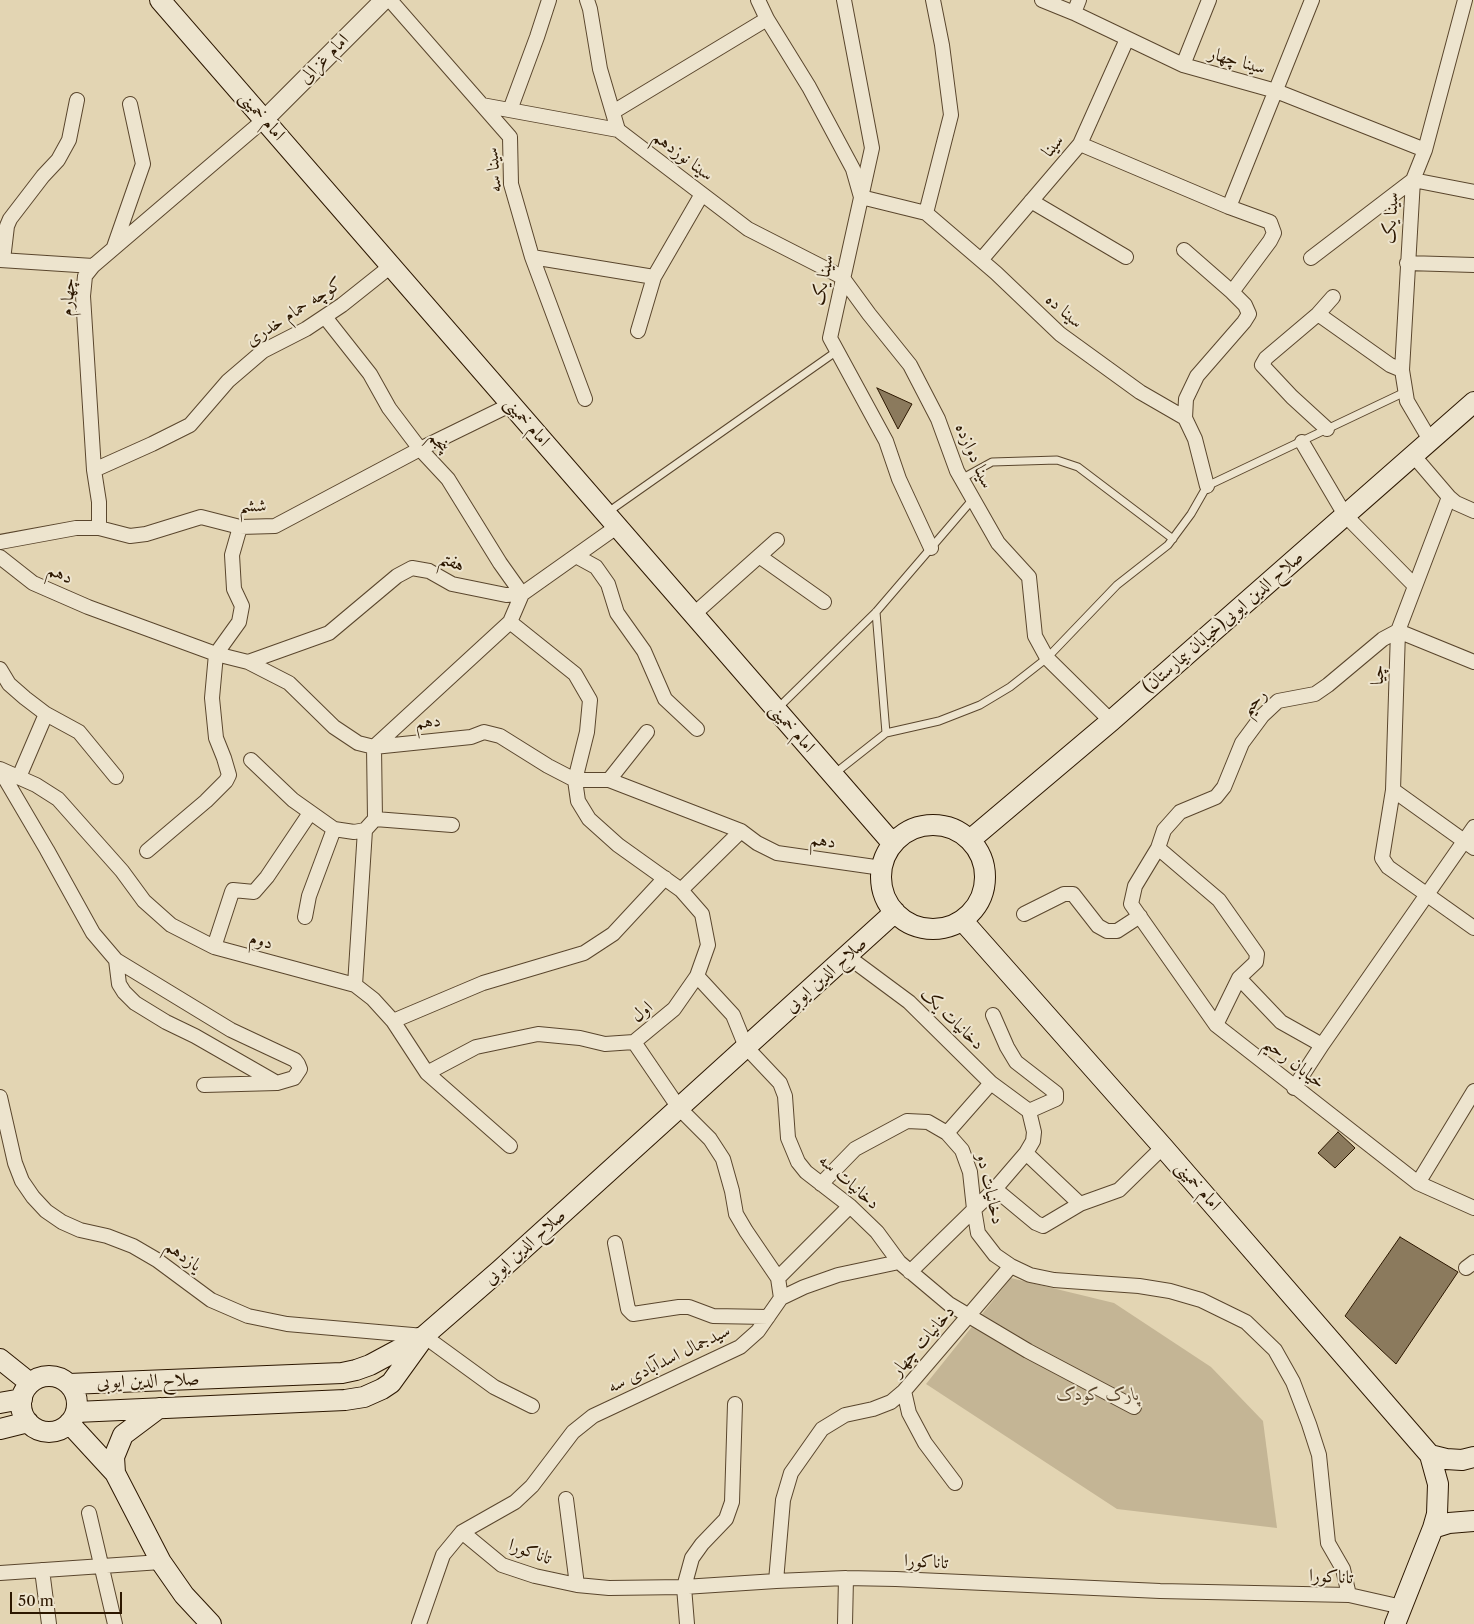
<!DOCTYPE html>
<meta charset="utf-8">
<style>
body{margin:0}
#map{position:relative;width:1474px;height:1624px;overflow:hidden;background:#e3d5b3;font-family:"Libre Caslon Text",serif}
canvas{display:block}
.scale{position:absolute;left:10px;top:1592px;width:112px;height:22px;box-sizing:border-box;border:2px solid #2c1700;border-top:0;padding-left:6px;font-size:15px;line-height:18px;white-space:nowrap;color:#2c1700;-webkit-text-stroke:4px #ede4ce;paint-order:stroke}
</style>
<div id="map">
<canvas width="1474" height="1624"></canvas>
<div class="scale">50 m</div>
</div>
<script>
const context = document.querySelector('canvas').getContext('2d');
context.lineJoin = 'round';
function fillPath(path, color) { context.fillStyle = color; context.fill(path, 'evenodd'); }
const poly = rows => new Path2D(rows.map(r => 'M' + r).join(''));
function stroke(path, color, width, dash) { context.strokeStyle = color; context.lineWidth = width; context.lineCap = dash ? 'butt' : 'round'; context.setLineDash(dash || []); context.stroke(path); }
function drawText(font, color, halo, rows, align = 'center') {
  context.font = font + ' "Libre Caslon Text",Amiri,serif'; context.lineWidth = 4; context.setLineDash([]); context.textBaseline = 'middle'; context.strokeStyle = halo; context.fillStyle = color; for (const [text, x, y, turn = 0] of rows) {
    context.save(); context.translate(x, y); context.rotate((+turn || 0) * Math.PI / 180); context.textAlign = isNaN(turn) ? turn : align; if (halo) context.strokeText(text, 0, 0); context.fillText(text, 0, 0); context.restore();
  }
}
fillPath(poly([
 [1011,1278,1114,1303,1211,1367,1263,1421,1277,1528,1117,1509,926,1384]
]), '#c4b595');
const building = poly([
 [877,388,912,404,898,429,877,388],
 [1338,1132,1355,1148,1335,1168,1318,1153,1338,1132],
 [1400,1237,1458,1272,1396,1364,1345,1316,1400,1237]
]);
fillPath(building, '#8b7a5d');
stroke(building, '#2c1700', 1);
const service = poly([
 [961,479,992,462,1057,460,1078,467,1173,539],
 [608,512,837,351],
 [876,612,886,733],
 [777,709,876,612,973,499],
 [834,774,886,733,939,721,980,705,1010,687,1047,658,1117,585,1168,545,1191,514,1207,486,1405,392]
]);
const minor = poly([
 [390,0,510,137,511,184,532,257,585,399],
 [587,0,590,9,600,69,618,130,748,229,842,277,869,314,910,365,938,419,957,471,998,543,1029,577,1035,636,1047,658,1111,721],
 [758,0,767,19,809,87,853,169,861,197,926,213,996,273,1060,334,1140,392,1185,418,1195,439,1207,486],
 [844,0,872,148,830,338,886,441,899,479,931,548],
 [1042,0,1074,13,1183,65,1276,91,1425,150],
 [1074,13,1079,0],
 [1183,65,1209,0],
 [482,105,618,130],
 [510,110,537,37,549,0],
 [613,112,767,19],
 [1080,144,1229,207,1270,222,1274,233,1270,241,1232,292],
 [1031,201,1126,257],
 [1229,207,1312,0],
 [926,213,951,115,942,45,933,0],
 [114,247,143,164,130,104],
 [1184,250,1232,292,1245,305,1249,314,1244,322,1197,376,1186,399,1185,418],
 [532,257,654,277],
 [1311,258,1413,180,1474,192],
 [0,260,93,266],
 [3,260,7,226,10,219,43,176,58,160,69,140,77,100],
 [981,260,1080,144,1127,39],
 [1407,263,1474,265],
 [1318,314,1390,365,1402,370],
 [638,331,654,277,702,194],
 [1327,429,1292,397,1262,365,1266,358,1318,314,1333,297],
 [1430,440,1407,401,1402,370,1413,180,1425,150,1465,0],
 [1302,442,1345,515,1414,585],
 [1413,455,1449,497,1456,503,1474,511],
 [94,470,152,444,190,425,228,381,263,351,306,329,342,305,391,266],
 [1449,497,1398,631,1393,790,1382,858,1388,867,1474,928],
 [99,528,99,502,94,470,83,296,85,276,93,266,265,119],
 [0,542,76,528,99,528,130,536,146,534,201,517,240,527,275,526,420,449,512,404],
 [576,556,596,567,608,584,617,613,644,651,665,699,697,729],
 [759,556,824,602],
 [0,557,33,583,88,607,216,654,248,662,289,683,334,727,358,743,374,747,471,737,484,732,500,736,548,766,575,780,609,780,741,831,757,843,777,853,882,868],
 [694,614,777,540],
 [248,662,329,633,397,576,412,568,429,571,452,584,506,595,522,594,618,526],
 [1474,662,1398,631,1383,639,1328,685,1315,694,1278,701,1262,716,1242,743,1224,787,1216,797,1180,812,1164,830,1158,848,1135,886,1131,904,1216,1025,1418,1183,1474,1208],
 [0,669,9,684,25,698,46,714,79,732,116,777],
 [251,760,293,800,334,829,354,832,365,830,375,819,374,747,510,622,522,594,500,563,448,479,420,449,389,408,370,374,325,317],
 [0,769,36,785,58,799,122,871,144,901,171,925,214,947,355,985,373,999,393,1021,427,1073,510,1146],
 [0,770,47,850,93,933,116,960,231,1030,295,1060,298,1064,300,1069,294,1078,277,1083,204,1085],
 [19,777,46,714],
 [609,780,647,732],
 [1393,790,1474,848],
 [375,819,452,825],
 [1158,848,1219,900,1257,954,1256,962,1239,978,1216,1025],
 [147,851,206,801,226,781,229,775,224,758,216,738,212,698,216,654,239,622,242,606,234,589,232,555,240,527],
 [681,890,741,831],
 [1024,914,1064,894,1073,894,1098,926,1107,931,1117,931,1140,916],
 [305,917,309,896,334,829],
 [214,947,232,892,233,890,254,892,267,877,310,813],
 [847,956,909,1002,991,1083,1029,1111],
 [116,960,119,984,124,992,135,1003,166,1022,195,1036,277,1083],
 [697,976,733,1015,746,1047,780,1083,785,1096,788,1138,798,1162,806,1172,850,1206,877,1232,899,1262,949,1304,1028,1351,1134,1407],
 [1239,978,1281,1022,1322,1045],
 [355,985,365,830],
 [993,1015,1007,1047,1016,1062,1056,1093,1056,1099,1029,1111],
 [393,1021,483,983,584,953,613,934,665,878],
 [427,1073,476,1047,538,1034,580,1038,605,1044,634,1042,674,1009,697,976,708,945,702,914,681,890,618,845,589,819,578,801,575,780,587,732,590,700,575,674,510,622],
 [1294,1088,1322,1045,1474,827],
 [0,1097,15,1163,22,1181,33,1197,46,1211,62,1222,80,1230,107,1236,133,1246,157,1260,211,1300,248,1316,287,1324,424,1336,494,1387,532,1406],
 [947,1133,991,1083],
 [1026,1153,1080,1204],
 [1418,1183,1474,1091],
 [821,1184,855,1149,907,1121,928,1122,947,1133,962,1150,970,1172,974,1209,978,1233,995,1255,1011,1266,1030,1275,1054,1280,1139,1286,1170,1291,1201,1300,1246,1322,1275,1350,1293,1382,1309,1424,1319,1455,1328,1543,1343,1569,1349,1595],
 [995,1189,1036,1223,1043,1226,1080,1204,1119,1190,1163,1147],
 [615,1243,628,1309,633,1314,679,1307,689,1307,713,1316,768,1317],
 [1466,1268,1474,1262],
 [910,1272,995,1189,1026,1153,1033,1141,1034,1132,1029,1111],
 [778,1278,850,1206],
 [781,1298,804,1287,838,1275,899,1262],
 [904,1391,909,1413,925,1443,955,1483],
 [566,1499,577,1585],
 [89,1513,115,1624],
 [462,1532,502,1565,535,1576,577,1585,609,1588,684,1587,776,1581,846,1578,896,1579,1160,1591,1349,1595,1402,1607],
 [42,1570,49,1624],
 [0,1573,161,1562],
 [776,1581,783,1500,791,1473,822,1429,845,1415,873,1409,891,1402,904,1391,1011,1266],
 [419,1624,443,1555,462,1532,515,1502,532,1486,573,1432,593,1416,740,1347,758,1331,781,1298,778,1278,746,1231,736,1214,732,1191,723,1159,710,1139,679,1108,634,1042],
 [687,1624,684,1587,692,1558,702,1544,726,1519,732,1502,735,1404],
 [845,1624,846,1578]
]);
const tertiary = poly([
 [265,119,384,0]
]);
const secondary = poly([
 [160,0,893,844],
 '881 877a52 52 0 1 1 104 0a52 52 0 1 1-104 0Z',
 [970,840,1111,721,1474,402],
 [962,920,1163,1147,1430,1455,1438,1484,1437,1514,1433,1528,1395,1624],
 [0,1359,30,1383],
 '21 1404a28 28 0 1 1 56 0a28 28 0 1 1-56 0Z',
 [69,1384,342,1373,356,1370,370,1365,424,1336,500,1270,895,912],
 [0,1403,22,1399],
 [76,1412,345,1400,364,1397,382,1389,391,1383,422,1340],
 [69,1423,115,1473,161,1562,184,1595,211,1624],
 [0,1429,28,1422],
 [1430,1455,1446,1459,1462,1460,1474,1457],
 [115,1473,114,1457,123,1435,159,1408],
 [1433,1528,1449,1523,1474,1521]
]);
stroke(service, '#5a462d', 9);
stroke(minor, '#5a462d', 16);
stroke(tertiary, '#5a462d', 20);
stroke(secondary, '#2c1700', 22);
stroke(service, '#ede4ce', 7);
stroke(minor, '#ede4ce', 14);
stroke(tertiary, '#ede4ce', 18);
stroke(secondary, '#ede4ce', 20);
drawText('18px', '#2c1700', '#ede4ce', [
 ["امام غزالی",324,59,-45],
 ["سینا چهار",1237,61,16],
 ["امام خمینی",262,116,49],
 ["سینا",1053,146,-50],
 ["سینا نوزدهم",683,156,37],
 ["سینا سه",494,170,-95],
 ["سینا یک",1391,218,-86],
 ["سینا یک",823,280,-78],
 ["چهارم",68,297,-86],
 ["سینا ده",1064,311,41],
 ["کوچه حمام خدری",294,312,-33],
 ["امام خمینی",527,422,49],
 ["پنجم",439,442,49],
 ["سینا دوازده",974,456,66],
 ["ششم",253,506,2],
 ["هفتم",452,562,23],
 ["دهم",60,574,24],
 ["صلاح الدین ایوبی(خیابان بیمارستان)",1223,622,-41],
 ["چیا",1378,675,-88],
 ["رحیم",1254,702,-45],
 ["دهم",428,722,-6],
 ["امام خمینی",792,728,49],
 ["دهم",823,841,8],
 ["دوم",261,941,15],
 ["صلاح الدین ایوبی",826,975,-42],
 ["اول",642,1012,-40],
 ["دخانیات یک",952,1019,44],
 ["خیابان رحیم",1294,1063,38],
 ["دخانیات سه",849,1182,41],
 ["امام خمینی",1198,1186,49],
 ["دخانیات دو",990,1189,77],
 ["صلاح الدین ایوبی",525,1247,-42],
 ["یازدهم",183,1256,36],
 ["دخانیات چهار",923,1341,-49],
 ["سیدجمال اسدآبادی سه",669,1359,-26],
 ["صلاح الدین ایوبی",148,1381,-2],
 ["تاناکورا",530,1552,20],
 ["تاناکورا",926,1562,3],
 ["تاناکورا",1331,1577,3]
]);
drawText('italic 18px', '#5a462d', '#ede4ce', [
 ["پارک کودک",1098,1395]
]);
</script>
